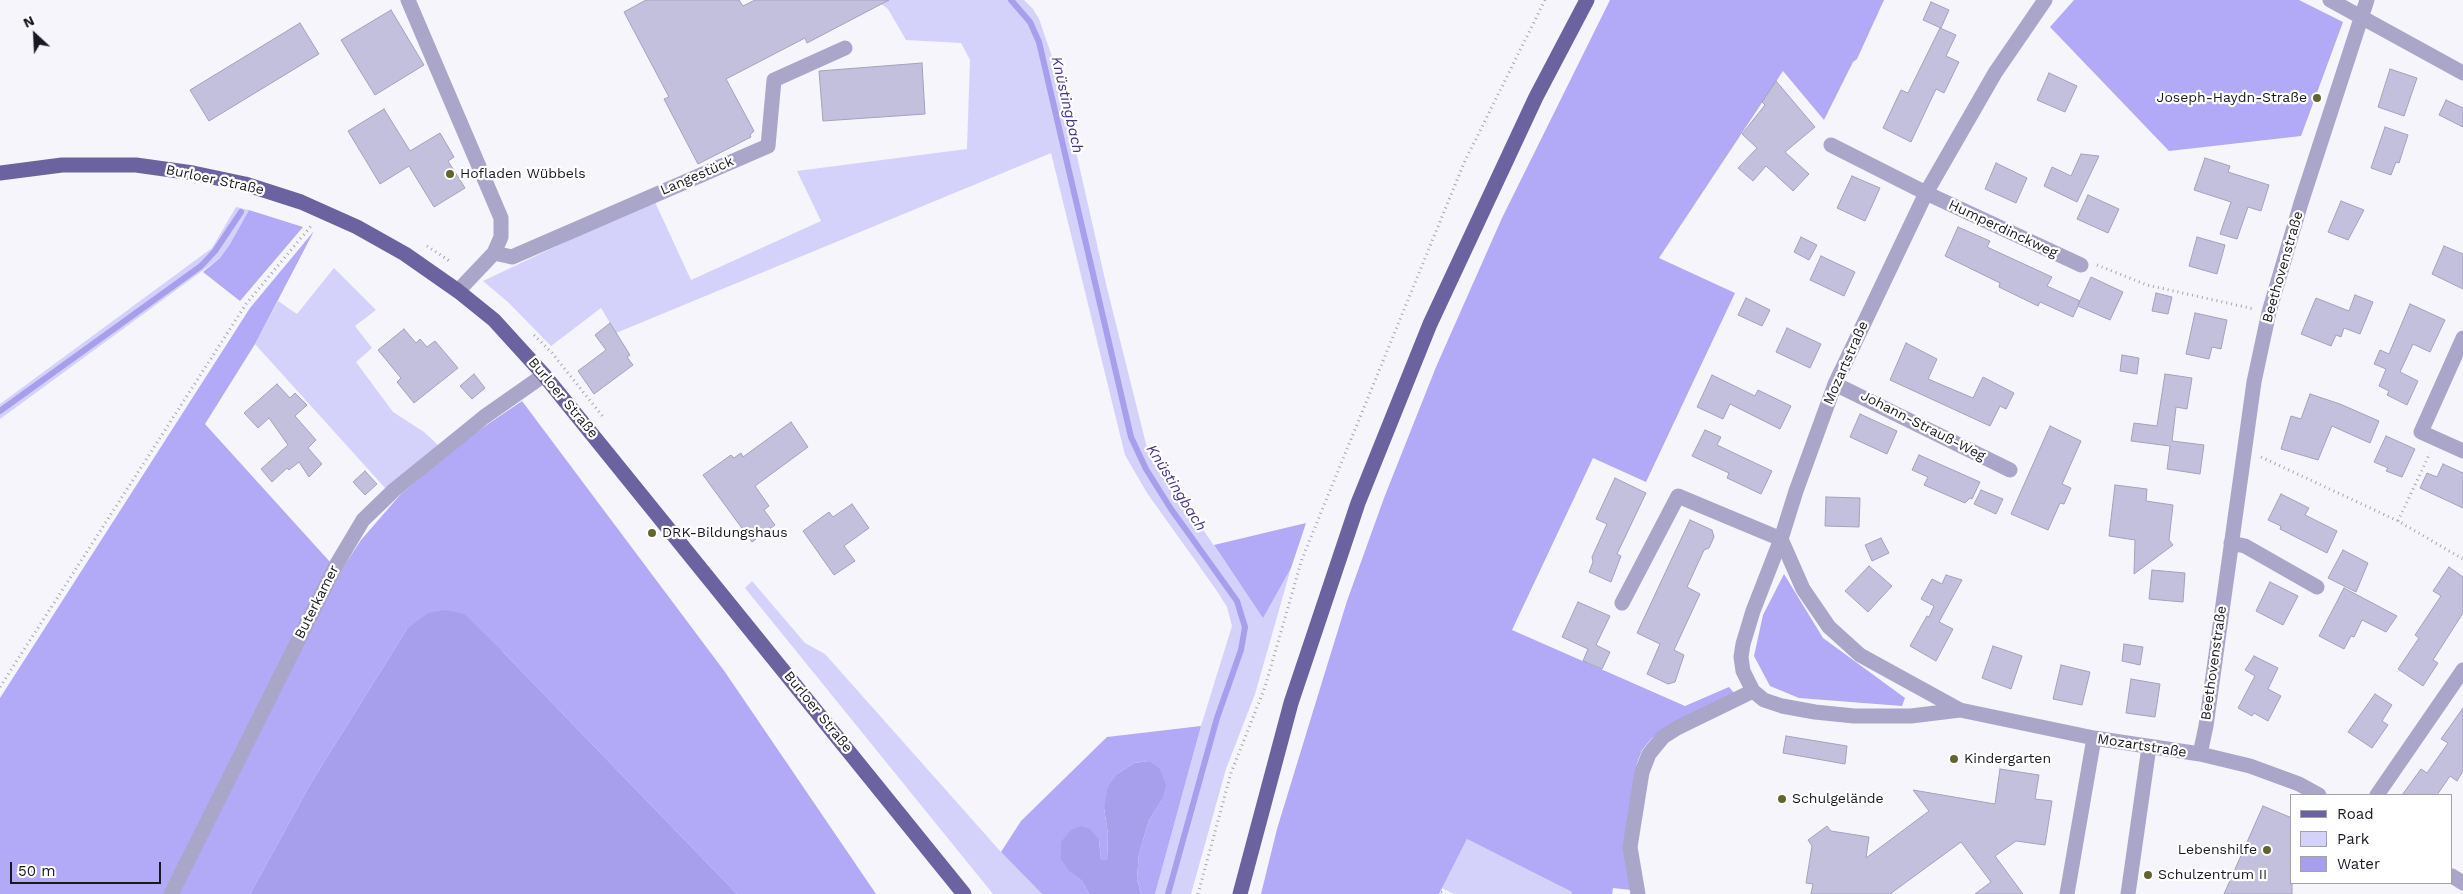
<!DOCTYPE html>
<meta charset="utf-8">
<style>
body{margin:0}
#map{position:relative;width:2463px;height:894px;overflow:hidden;background:#f5f5fb;font-family:"Work Sans",sans-serif}
canvas{display:block}
.legend{position:absolute;left:2290px;top:794px;width:162px;height:90px;box-sizing:border-box;background:#fff;border:1px solid #a3a3a7;margin:0;padding:6px 9px;list-style:none;font-size:15px;color:#1a1923}
.legend li{display:flex;align-items:center;gap:10px;height:25px}
.legend b{width:25px;border:1px solid #a3a3a7}
.north{position:absolute;left:10px;top:10px;width:50px;height:50px;-webkit-text-stroke:4px #fff;paint-order:stroke;rotate:335deg;font-size:14px;font-weight:700;line-height:20px;text-align:center;color:#1a1923}
.north::after{content:'';display:block;margin:auto;width:18px;height:22px;background:#1a1923;clip-path:polygon(50% 0,100% 100%,50% 72%,0 100%)}
.scale{position:absolute;left:10px;top:862px;width:151px;height:22px;box-sizing:border-box;border:2px solid #1a1923;border-top:0;padding-left:6px;font-size:15px;line-height:18px;white-space:nowrap;color:#1a1923;-webkit-text-stroke:4px #fff;paint-order:stroke}
</style>
<div id="map">
<canvas width="2463" height="894"></canvas>
<ul class="legend">
<li><b style="height:6px;background:#6b639f"></b>Road</li>
<li><b style="height:14px;background:#d4d1fb"></b>Park</li>
<li><b style="height:14px;background:#a89fec"></b>Water</li>
</ul>
<div class="north">N</div>
<div class="scale">50 m</div>
</div>
<script>
const context = document.querySelector('canvas').getContext('2d');
context.lineJoin = 'round';
function fillPath(path, color) { context.fillStyle = color; context.fill(path, 'evenodd'); }
const poly = rows => new Path2D(rows.map(r => 'M' + r).join(''));
function stroke(path, color, width, dash) { context.strokeStyle = color; context.lineWidth = width; context.lineCap = dash ? 'butt' : 'round'; context.setLineDash(dash || []); context.stroke(path); }
function drawText(font, color, halo, rows, align = 'center') {
  context.font = font + ' "Work Sans",sans-serif'; context.lineWidth = 4.5; context.setLineDash([]); context.textBaseline = 'middle'; context.strokeStyle = halo; context.fillStyle = color; for (const [text, x, y, turn = 0] of rows) {
    context.save(); context.translate(x, y); context.rotate((+turn || 0) * Math.PI / 180); context.textAlign = isNaN(turn) ? turn : align; if (halo) context.strokeText(text, 0, 0); context.fillText(text, 0, 0); context.restore();
  }
}
fillPath(poly([
 [876,0,1024,0,1033,9,1039,19,1059,77,1106,284,1147,448,1263,617,1291,568,1255,694,1226,769,1191,894,1155,894,1201,726,1232,626,1227,607,1217,591,1147,493,1125,455,1051,153,616,333,601,308,551,346,509,303,483,281,654,200,691,280,821,221,797,171,967,149,970,60,961,43,906,40,888,9],
 [236,207,249,210,230,244,220,258,0,419,0,404,212,248],
 [334,268,376,310,355,326,372,348,356,362,393,412,424,432,438,445,386,489,255,344,278,301,297,314],
 [752,581,805,643,825,654,1001,852,1042,894,993,894,745,588],
 [1467,839,1572,892,1571,894,1454,894,1442,888]
]), '#d4d1fb');
fillPath(poly([
 [1610,0,1884,0,1857,59,1853,62,1824,120,1783,71,1659,258,1735,293,1646,482,1593,458,1512,630,1685,706,1729,687,1735,694,1673,724,1652,738,1642,750,1637,763,1624,851,1631,890,1613,888,1612,894,1571,894,1572,892,1467,839,1439,894,1261,894,1277,829,1318,695,1347,601,1384,498,1436,367,1502,218],
 [2074,0,2299,0,2343,22,2301,136,2169,151,2050,27],
 [249,210,303,227,240,301,203,272,220,258,230,244],
 [314,231,255,344,205,424,330,562,164,894,0,894,0,698,250,308],
 [522,401,725,672,876,894,737,894,503,652,407,629,311,783,250,894,176,894,342,569,361,540,400,495,466,439],
 [1306,523,1291,568,1263,618,1214,545],
 [1784,574,1823,638,1905,698,1902,706,1799,698,1770,686,1754,656,1763,615],
 [1201,726,1155,894,1141,894,1137,879,1139,854,1149,820,1162,800,1149,761,1134,763,1117,774,1104,808,1108,834,1107,860,1101,860,1099,840,1070,872,1082,881,1089,894,1042,894,1001,852,1021,821,1107,737]
]), '#b2a9f7');
fillPath(poly([
 [445,610,464,614,503,652,737,894,250,894,311,783,407,629,428,613],
 [1149,761,1160,769,1166,786,1162,800,1149,820,1139,854,1137,879,1141,894,1089,894,1082,881,1070,872,1061,859,1061,842,1071,830,1081,826,1090,829,1099,840,1101,860,1107,860,1108,834,1104,808,1108,787,1117,774,1134,763]
]), '#a89fec');
stroke(poly([
 [1011,0,1030,22,1039,42,1131,437,1146,469,1171,509,1237,601,1245,627,1241,650,1217,718,1168,894],
 [0,411,201,266,215,251,241,212]
]), '#a89fec', 6);
const building = poly([
 [646,0,739,0,743,6,755,0,889,0,807,43,805,38,726,79,754,131,750,135,751,137,698,164,664,99,669,97,624,12,646,0],
 [1931,2,1949,10,1941,28,1923,20,1931,2],
 [391,10,424,65,375,95,341,40,391,10],
 [300,23,319,54,209,121,190,90,300,23],
 [1940,28,1956,35,1946,56,1959,62,1944,93,1936,89,1911,142,1883,128,1901,90,1908,93,1940,28],
 [922,63,925,114,823,121,819,71,922,63],
 [2390,69,2417,78,2404,116,2378,107,2390,69],
 [2049,73,2077,86,2065,112,2037,100,2049,73],
 [1776,81,1815,127,1785,152,1809,174,1793,191,1766,166,1753,181,1738,168,1757,148,1742,134,1765,105,1762,102,1776,81],
 [2446,100,2463,108,2463,127,2439,115,2446,100],
 [384,109,410,151,440,133,454,157,448,161,465,188,434,207,409,166,380,184,348,131,384,109],
 [2385,127,2408,135,2399,163,2396,162,2391,175,2371,168,2385,127],
 [2081,154,2099,156,2077,202,2044,186,2052,167,2071,176,2081,154],
 [2205,158,2230,166,2228,172,2269,185,2261,211,2248,207,2237,239,2220,234,2231,202,2194,190,2205,158],
 [1996,163,2027,178,2016,203,1985,189,1996,163],
 [1852,176,1880,188,1865,221,1837,208,1852,176],
 [2088,195,2119,209,2108,233,2077,219,2088,195],
 [2341,201,2364,210,2348,240,2328,232,2341,201],
 [1958,227,1990,241,1987,247,2052,277,2047,286,2080,301,2078,305,2091,277,2123,292,2110,320,2078,306,2073,317,2040,302,2038,306,1999,287,2000,283,1945,256,1958,227],
 [1801,237,1817,245,1809,260,1794,252,1801,237],
 [2197,237,2225,245,2217,274,2189,266,2197,237],
 [2444,246,2463,254,2463,289,2432,274,2444,246],
 [1821,256,1855,272,1844,296,1810,280,1821,256],
 [2156,293,2172,297,2168,314,2152,311,2156,293],
 [2355,295,2373,302,2360,334,2344,328,2341,337,2336,335,2331,346,2301,334,2316,298,2349,311,2355,295],
 [1746,298,1770,310,1762,326,1738,315,1746,298],
 [2410,304,2445,320,2430,352,2413,344,2400,372,2418,381,2407,405,2387,395,2389,391,2379,386,2386,369,2374,364,2380,350,2389,354,2410,304],
 [2195,313,2227,320,2221,349,2212,347,2209,359,2186,354,2195,313],
 [610,323,630,355,627,357,633,365,594,394,578,371,606,350,595,335,610,323],
 [1787,328,1821,344,1810,368,1776,352,1787,328],
 [404,329,416,343,420,339,427,347,435,341,458,368,414,403,397,382,401,378,378,350,404,329],
 [1906,343,1937,359,1928,379,1973,398,1983,377,2014,393,2006,409,2000,406,1990,426,1890,380,1906,343],
 [2122,355,2139,358,2137,374,2120,371,2122,355],
 [474,374,485,388,472,399,460,386,474,374],
 [2165,374,2192,378,2187,409,2176,407,2172,441,2204,445,2200,474,2167,469,2170,446,2131,441,2134,423,2157,426,2165,374],
 [1712,375,1755,396,1758,390,1791,406,1780,429,1730,404,1723,419,1697,407,1712,375],
 [277,384,290,398,295,393,307,405,295,416,316,440,308,448,322,464,309,477,299,462,289,470,287,468,272,482,261,469,288,445,269,418,258,428,244,413,277,384],
 [2310,394,2340,404,2379,421,2370,443,2332,426,2318,460,2281,449,2291,416,2301,419,2310,394],
 [1860,414,1897,431,1887,454,1850,437,1860,414],
 [791,422,808,447,755,486,769,506,764,510,775,525,752,542,703,475,731,455,734,458,741,453,743,457,791,422],
 [2050,426,2081,441,2062,484,2071,488,2064,504,2060,503,2048,530,2011,514,2050,426],
 [1705,430,1721,437,1717,445,1772,471,1761,494,1727,478,1729,473,1692,456,1705,430],
 [2386,436,2415,449,2402,477,2386,471,2388,468,2374,462,2386,436],
 [1919,455,1980,482,1972,499,1970,498,1965,503,1924,485,1928,477,1912,470,1919,455],
 [2443,464,2463,473,2463,508,2420,488,2427,473,2437,477,2443,464],
 [365,471,377,484,365,495,353,482,365,471],
 [1615,478,1646,493,1617,554,1621,556,1611,582,1589,572,1593,562,1592,557,1607,524,1596,519,1615,478],
 [2115,485,2147,489,2146,501,2173,505,2169,540,2173,545,2134,574,2135,540,2109,536,2115,485],
 [1981,490,2003,499,1996,514,1974,504,1981,490],
 [2281,494,2309,508,2305,515,2337,531,2327,553,2280,529,2281,526,2268,520,2281,494],
 [1826,497,1860,498,1859,527,1825,526,1826,497],
 [852,504,869,528,844,546,855,561,834,575,803,531,829,512,833,517,852,504],
 [1690,520,1712,530,1714,537,1709,548,1704,550,1687,587,1700,594,1674,650,1684,655,1675,682,1668,684,1647,674,1660,644,1637,633,1690,520],
 [1881,538,1889,553,1872,561,1865,545,1881,538],
 [2343,550,2368,563,2356,592,2328,578,2343,550],
 [1869,566,1892,586,1868,612,1845,591,1869,566],
 [2449,567,2463,577,2463,613,2433,660,2438,663,2423,686,2398,669,2419,638,2415,635,2441,596,2433,591,2449,567],
 [2152,570,2185,573,2183,602,2149,599,2152,570],
 [1946,575,1962,580,1939,622,1953,629,1936,661,1910,646,1927,616,1929,617,1934,606,1921,599,1932,579,1942,584,1946,575],
 [2270,582,2298,596,2283,625,2256,611,2270,582],
 [2344,588,2397,616,2386,632,2362,620,2354,637,2351,636,2344,649,2319,636,2344,588],
 [1578,602,1610,616,1596,645,1610,652,1602,669,1583,661,1588,649,1562,637,1578,602],
 [2124,644,2143,647,2140,665,2122,661,2124,644],
 [1993,646,2022,656,2011,689,1982,678,1993,646],
 [2254,656,2278,668,2268,689,2281,696,2268,721,2254,713,2252,716,2238,708,2255,676,2245,670,2254,656],
 [2061,665,2090,672,2082,705,2053,699,2061,665],
 [2131,679,2160,684,2155,717,2126,713,2131,679],
 [2375,694,2392,705,2382,721,2388,725,2372,748,2348,732,2375,694],
 [2463,708,2463,771,2457,781,2450,776,2437,795,2402,795,2421,769,2427,773,2448,743,2441,739,2463,708],
 [1786,736,1847,746,1845,764,1783,753,1786,736],
 [2000,769,2039,775,2035,799,2052,801,2045,845,2016,841,1995,856,2023,894,1975,894,1991,882,1961,842,1890,894,1811,894,1813,884,1806,883,1812,846,1808,840,1827,826,1831,831,1869,837,1866,858,1929,811,1913,790,1995,804,2000,769],
 [2263,806,2292,818,2292,894,2224,894,2263,806]
]);
fillPath(building, '#c3c0dd');
stroke(building, '#a3a1bc', 1);
stroke(poly([
 [427,246,451,262],
 [2097,265,2147,285,2254,309],
 [534,335,552,353,604,418],
 [2261,457,2398,521,2463,559],
 [2398,521,2430,453],
 [0,687,246,304,311,226],
 [1441,892,1446,894],
 [1198,894,1231,773,1265,687,1302,559,1464,163,1545,0]
]), '#a6a5ad', 3, [1, 4]);
stroke(poly([
 [408,0,501,218,501,237,494,253,458,291],
 [2045,0,1995,73,1926,193,1835,384,1796,491,1781,539,1803,589,1829,627,1860,655,1960,710,2094,738,2200,754,2250,766,2299,784,2319,795],
 [2330,0,2463,73],
 [1831,145,1926,193,2081,265],
 [494,253,512,257,768,146,774,80,845,48],
 [2463,338,2421,432,2463,451],
 [1835,384,2010,470],
 [2231,543,2245,546,2317,587],
 [1622,603,1678,496,1781,539,1753,611,1743,644,1741,657,1743,671,1753,691,1764,700,1782,706,1815,712,1854,716,1911,716,1960,710],
 [2200,754,2206,726,2254,382,2269,312,2301,203,2367,0],
 [2377,795,2463,670],
 [2452,876,2463,883],
 [171,894,335,567,363,520,394,490,484,417,544,375],
 [1638,894,1630,847,1642,772,1649,754,1663,737,1677,728,1753,691],
 [2067,894,2094,738],
 [2128,894,2149,747]
]), '#a9a6c9', 15);
stroke(poly([
 [0,173,62,165,136,165,193,173,245,184,301,202,357,227,405,254,458,291,494,320,544,375,964,894],
 [1240,894,1291,703,1358,503,1430,324,1536,97,1587,0]
]), '#6b639f', 15);
for (const [x, y, r, color] of [
 [2317,98,5,"#646431"],
 [450,174,5,"#646431"],
 [652,533,5,"#646431"],
 [1954,759,5,"#646431"],
 [1782,799,5,"#646431"],
 [2267,850,5,"#646431"],
 [2148,875,5,"#646431"]
]) { const dot = new Path2D(); dot.arc(x, y, r, 0, 2 * Math.PI); context.fillStyle = color; context.fill(dot); stroke(dot, '#fff', 2); }
drawText('14px', '#1a1923', '#fff', [
 ["Joseph-Haydn-Straße",2307,98,"right"],
 ["Hofladen Wübbels",460,174],
 ["DRK-Bildungshaus",662,533],
 ["Kindergarten",1964,759],
 ["Schulgelände",1792,799],
 ["Lebenshilfe",2257,850,"right"],
 ["Schulzentrum II",2158,875]
], 'left');
drawText('14px', '#1a1923', '#fff', [
 ["Langestück",697,176,-23],
 ["Burloer Straße",215,180,12],
 ["Humperdinckweg",2003,229,25],
 ["Beethovenstraße",2283,267,-74],
 ["Mozartstraße",1846,363,-66],
 ["Burloer Straße",563,398,50],
 ["Johann-Strauß-Weg",1923,426,27],
 ["Buterkamer",317,602,-63],
 ["Beethovenstraße",2214,663,-82],
 ["Burloer Straße",818,712,51],
 ["Mozartstraße",2142,746,9]
]);
drawText('italic 15px', '#453189', '#fff', [
 ["Knüstingbach",1067,105,77],
 ["Knüstingbach",1176,488,58]
]);
</script>
